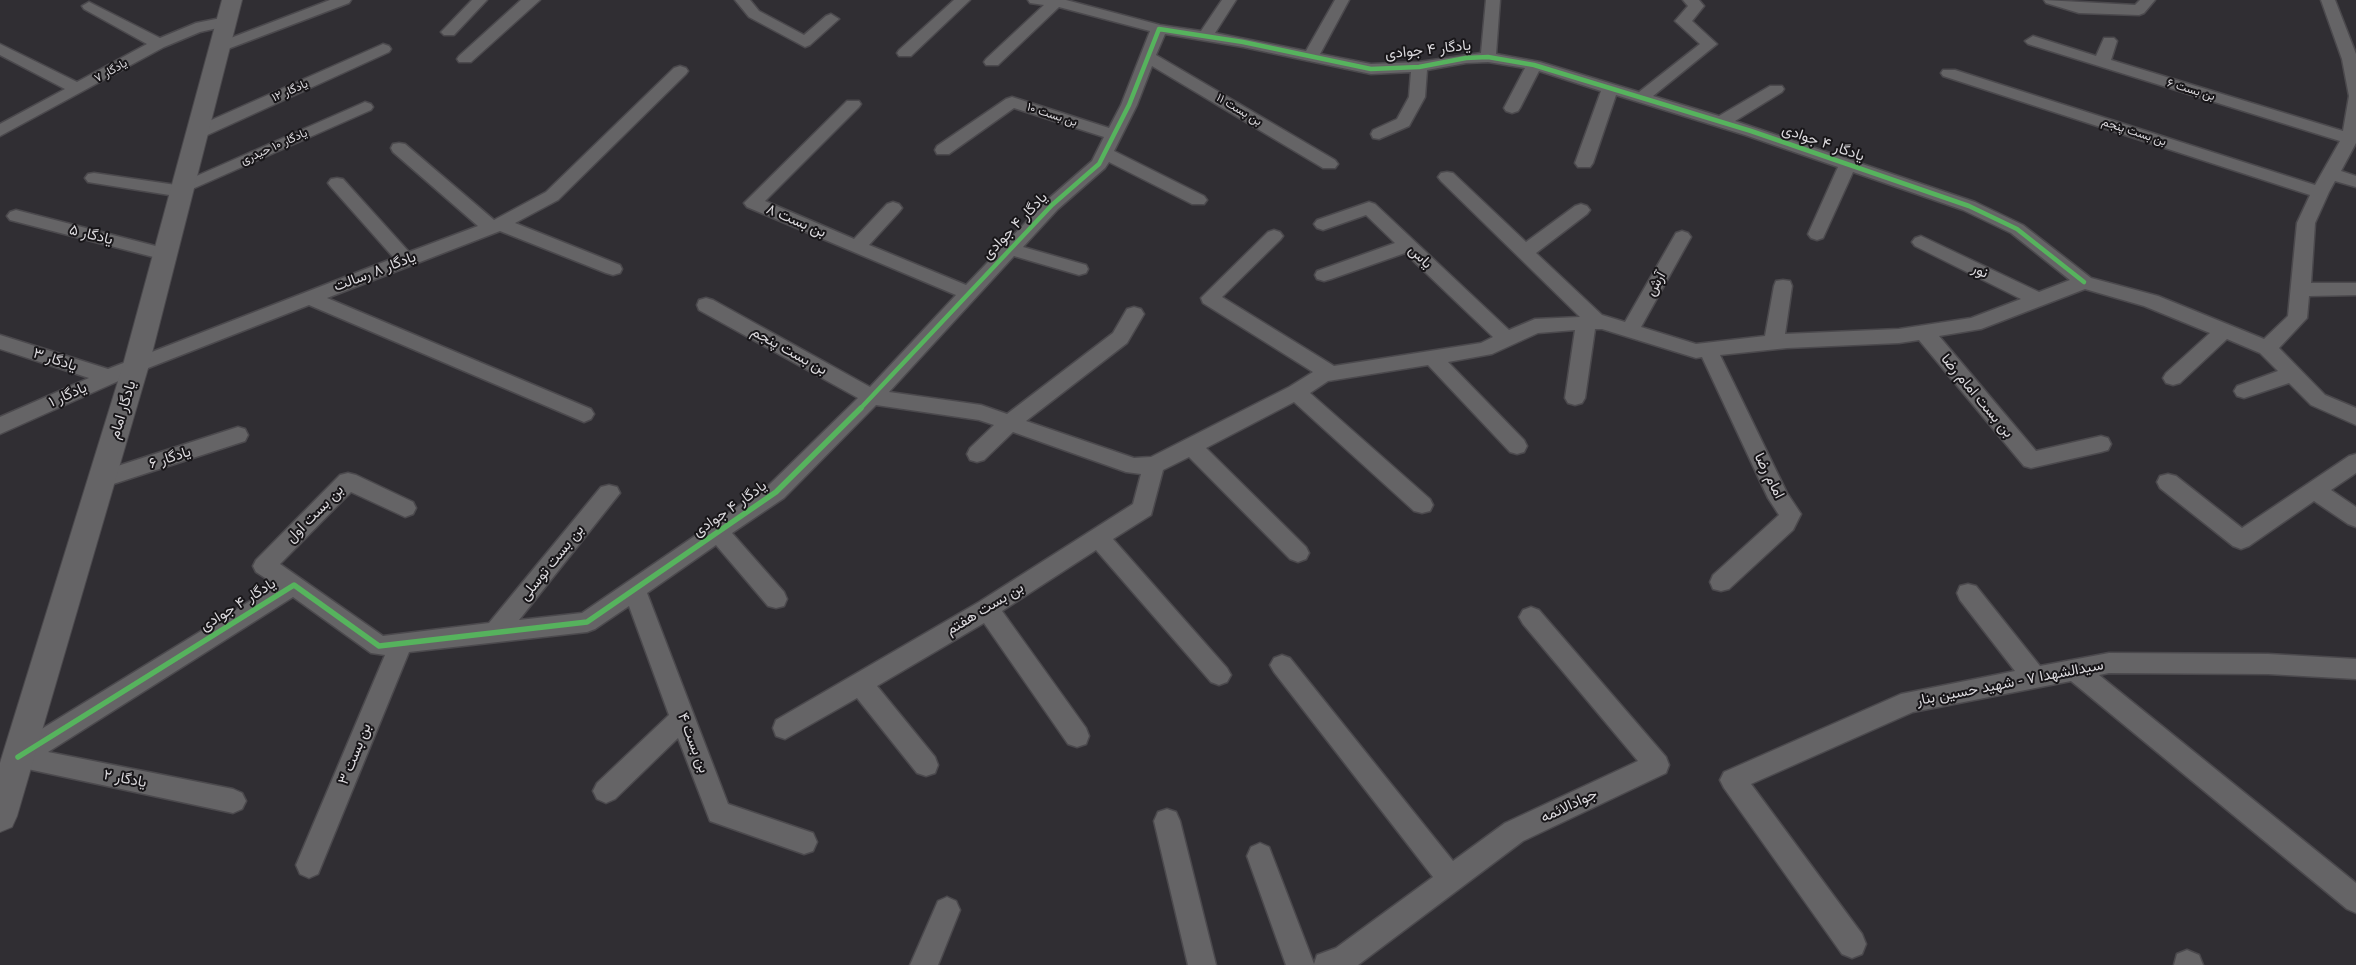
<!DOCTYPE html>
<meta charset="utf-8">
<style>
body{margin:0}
canvas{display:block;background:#302e33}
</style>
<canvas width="2356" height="965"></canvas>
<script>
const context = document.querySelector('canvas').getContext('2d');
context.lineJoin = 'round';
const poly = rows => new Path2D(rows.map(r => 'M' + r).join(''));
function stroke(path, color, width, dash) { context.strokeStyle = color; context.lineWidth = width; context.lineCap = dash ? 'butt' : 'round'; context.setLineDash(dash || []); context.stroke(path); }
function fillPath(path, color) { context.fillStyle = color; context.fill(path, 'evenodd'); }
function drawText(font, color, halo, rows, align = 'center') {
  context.font = font + ' Arial,Vazirmatn,sans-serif'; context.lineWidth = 4; context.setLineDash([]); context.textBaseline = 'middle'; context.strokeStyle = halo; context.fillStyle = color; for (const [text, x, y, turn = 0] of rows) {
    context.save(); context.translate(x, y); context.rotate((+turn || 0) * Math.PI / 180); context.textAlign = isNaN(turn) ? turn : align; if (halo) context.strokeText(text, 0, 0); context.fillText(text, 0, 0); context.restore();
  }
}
const minor = poly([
 [330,0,351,0,349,3,225,50,215,50,212,47,215,44,330,0],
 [472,0,487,0,454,35,444,35,441,32,444,29,472,0],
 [521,0,540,0,471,62,459,62,457,59,459,56,521,0],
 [735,0,750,0,759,11,804,35,826,16,831,14,839,19,810,45,805,47,749,17,735,0],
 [954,0,970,0,911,56,899,56,897,53,899,50,954,0],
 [1028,0,1066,0,1160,25,1201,31,1222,0,1236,0,1215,33,1306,51,1335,0,1349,0,1320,54,1371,64,1419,62,1481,53,1486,0,1500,0,1496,54,1540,62,1639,92,1700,44,1675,21,1688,6,1683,0,1699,0,1704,6,1692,21,1717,44,1653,96,1719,116,1770,86,1782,86,1784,89,1782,92,1735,121,1975,202,2023,225,2091,278,2158,296,2264,339,2288,316,2297,223,2310,195,1943,76,1941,73,1943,70,1955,70,2315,185,2340,141,2028,44,2025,41,2033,36,2096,56,2104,38,2114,38,2117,41,2111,60,2343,131,2349,96,2342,59,2321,0,2335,0,2356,54,2356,143,2341,171,2356,176,2356,187,2335,181,2329,192,2315,223,2311,283,2356,283,2356,295,2309,296,2307,318,2279,348,2325,395,2356,408,2356,425,2311,405,2289,383,2244,398,2237,396,2234,391,2237,386,2278,371,2260,353,2227,339,2180,383,2173,385,2166,383,2163,378,2166,373,2210,333,2144,306,2085,289,1981,329,1939,336,2036,451,2101,436,2108,438,2111,444,2108,450,2101,452,2031,468,2024,466,1919,340,1899,343,1787,348,1720,355,1787,493,1801,514,1793,530,1729,589,1721,591,1713,589,1710,582,1713,575,1779,515,1768,498,1702,357,1696,358,1602,329,1595,329,1585,398,1582,403,1575,405,1568,403,1565,398,1575,330,1538,333,1492,354,1448,362,1524,440,1527,446,1524,452,1517,454,1510,452,1428,365,1328,381,1310,393,1430,499,1433,505,1430,511,1422,513,1414,511,1294,402,1206,448,1306,547,1309,553,1306,559,1298,562,1290,559,1189,457,1163,470,1151,515,1113,539,1227,668,1231,675,1227,682,1219,685,1211,682,1096,550,1002,611,1086,728,1089,736,1086,744,1077,747,1068,744,984,623,877,686,935,757,938,765,935,773,926,776,917,773,857,698,785,739,776,736,773,728,776,720,979,602,1133,504,1141,474,1126,472,1013,432,984,460,977,462,970,460,967,454,970,448,994,425,979,420,876,405,784,498,732,533,784,592,787,599,784,606,776,608,768,606,716,545,647,593,728,804,813,833,817,842,813,851,804,854,710,821,678,738,615,799,606,803,597,799,593,791,597,783,669,715,629,606,595,629,587,632,409,652,318,874,309,878,300,874,296,865,385,655,371,653,293,597,48,752,233,789,242,793,246,801,242,809,233,813,9,765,6,757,9,749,276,585,256,572,253,566,256,560,340,475,348,473,356,475,413,502,416,508,413,514,405,517,351,492,280,564,383,636,489,623,601,487,609,485,617,487,620,493,519,620,582,613,768,486,858,398,699,310,697,305,699,300,706,298,713,300,870,387,956,295,747,207,744,203,847,101,859,101,861,104,859,107,765,201,854,239,887,204,893,202,899,204,902,208,899,212,869,245,966,285,1046,201,1092,161,1104,137,1014,108,949,154,937,154,935,150,937,146,1006,99,1012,97,1109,128,1121,105,1150,31,1059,7,998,65,986,65,984,62,986,59,1044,5,1030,3,1028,0],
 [1165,34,1243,47,1371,74,1411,72,1409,97,1397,119,1373,130,1371,134,1373,138,1379,139,1409,126,1425,97,1427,70,1466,63,1488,62,1525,68,1504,108,1506,111,1512,113,1518,111,1520,108,1539,71,1601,91,1575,163,1578,167,1590,167,1593,163,1616,95,1745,135,1838,167,1808,234,1811,238,1817,240,1823,238,1853,172,1963,210,2011,233,2070,280,2039,292,1921,236,1915,238,1912,242,1915,246,2021,299,1971,318,1899,329,1785,334,1792,286,1790,281,1783,280,1776,281,1774,286,1765,336,1696,344,1641,327,1691,237,1688,233,1682,231,1676,233,1625,322,1602,315,1536,253,1587,214,1590,210,1587,206,1581,204,1575,206,1526,242,1453,173,1447,172,1441,173,1438,177,1441,181,1580,317,1535,319,1509,330,1375,204,1369,202,1317,220,1314,224,1317,228,1323,230,1366,215,1395,243,1317,271,1315,275,1317,279,1324,281,1331,279,1405,253,1493,337,1481,343,1334,366,1222,297,1280,240,1283,236,1280,232,1274,230,1268,232,1201,298,1203,303,1313,372,1289,387,1151,457,1134,458,1026,421,1127,343,1144,314,1141,309,1134,307,1127,309,1113,333,1007,414,981,405,889,392,1014,256,1079,275,1086,273,1088,269,1086,265,1023,247,1058,209,1105,168,1109,162,1192,204,1204,204,1207,200,1204,196,1114,151,1137,105,1152,66,1323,168,1335,168,1338,164,1335,160,1156,55,1165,34],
 [2044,0,2135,5,2140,0,2155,0,2144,13,2139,15,2079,13,2046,3,2044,0],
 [89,2,160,38,196,23,226,17,234,22,231,25,200,32,164,47,0,136,0,124,65,89,0,55,0,44,77,82,147,44,84,9,82,6,89,2],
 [383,44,389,46,391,49,389,52,203,137,191,137,189,133,191,129,383,44],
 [680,66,686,68,688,71,686,74,558,200,515,223,620,265,622,269,620,273,613,275,606,273,500,231,327,298,591,409,594,414,591,419,584,422,577,419,309,305,143,370,0,434,0,417,89,378,0,349,0,335,108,369,394,258,331,187,328,183,331,179,337,178,343,179,409,252,478,226,393,152,391,148,393,144,399,143,405,144,494,220,546,192,674,68,680,66],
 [365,102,371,104,373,107,371,110,190,190,188,195,182,197,94,183,88,182,85,178,88,174,94,173,176,185,365,102],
 [16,210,171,250,174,254,171,258,165,260,10,220,7,216,10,212,16,210],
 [238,427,245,429,248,435,245,441,101,488,93,486,90,480,93,474,238,427],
 [2356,454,2356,473,2331,490,2356,507,2356,527,2348,524,2314,501,2249,546,2241,549,2233,546,2160,488,2157,482,2160,476,2168,474,2176,476,2242,528,2349,456,2356,454],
 [1968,584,1976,586,2040,666,2109,653,2268,654,2356,659,2356,679,2268,674,2109,673,2099,675,2356,883,2356,913,2347,909,2071,681,1913,712,1751,784,1862,934,1866,944,1862,954,1852,958,1842,954,1724,788,1720,780,1724,772,1901,694,2015,671,1960,600,1957,593,1960,586,1968,584],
 [1531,607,1539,610,1666,757,1669,765,1666,773,1523,841,1358,965,1286,965,1247,856,1251,847,1260,843,1269,847,1314,964,1317,955,1336,948,1433,877,1274,672,1270,665,1274,658,1282,655,1290,658,1453,861,1505,823,1638,761,1523,624,1519,617,1523,610,1531,607],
 [1167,809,1176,812,1180,821,1216,965,1188,965,1154,821,1158,812,1167,809],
 [947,897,956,901,960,910,938,965,910,965,938,901,947,897],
 [2187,950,2199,955,2203,965,2174,965,2177,954,2187,950]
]);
const secondary = poly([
 [222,0,242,0,149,365,17,816,12,827,0,832,0,763,123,365,222,0]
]);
stroke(minor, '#4b494d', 3);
stroke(secondary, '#4b494d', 2);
fillPath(minor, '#656466');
fillPath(secondary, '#656466');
stroke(poly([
 [859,410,1052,205,1099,164,1129,105,1159,29,1243,42,1371,69,1419,67,1466,58,1488,57,1534,65,1751,131,1969,206,2017,229,2084,282]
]), '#56b35d', 4.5);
stroke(poly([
 [18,757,294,585,379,646,587,622,776,492,861,408]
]), '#56b35d', 5.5);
drawText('12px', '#dbd9dd', '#181619', [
 ["یادگار ۷",111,71,-29],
 ["بن بست ۶",2191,90,17],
 ["یادگار ۱۲",290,91,-24],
 ["بن بست ۱۱",1239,110,31],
 ["بن بست ۱۰",1052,115,18],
 ["بن بست پنجم",2134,132,18],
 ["یادگار ۱۰ حیدری",274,147,-24]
]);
drawText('15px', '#dbd9dd', '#181619', [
 ["یادگار ۴ جوادی",1428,50,-6],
 ["یادگار ۴ جوادی",1823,143,19],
 ["بن بست ۸",796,221,23],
 ["یادگار ۴ جوادی",1015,226,-46],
 ["یادگار ۵",91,235,14],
 ["یاس",1420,257,44],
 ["نور",1980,271,26],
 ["یادگار ۸ رسالت",375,272,-21],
 ["آرش",1656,284,-61],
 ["بن بست پنجم",789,351,29],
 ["یادگار ۳",55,360,18],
 ["یادگار ۱",68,395,-24],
 ["بن بست امام رضا",1977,396,50],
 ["یادگار امام",123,410,-73],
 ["یادگار ۶",170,458,-18],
 ["امام رضا",1769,476,63],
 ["یادگار ۴ جوادی",730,509,-35],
 ["بن بست اول",315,514,-45],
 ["بن بست توسلی",552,563,-51],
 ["یادگار ۴ جوادی",238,605,-32],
 ["بن بست هفتم",985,609,-31],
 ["سیدالشهدا ۷ - شهید حسین بنار",2010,683,-11],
 ["بن بست ۴",693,743,69],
 ["بن بست ۳",355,754,-68],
 ["یادگار ۲",125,779,11],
 ["جوادالائمه",1569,806,-25]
]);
</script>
